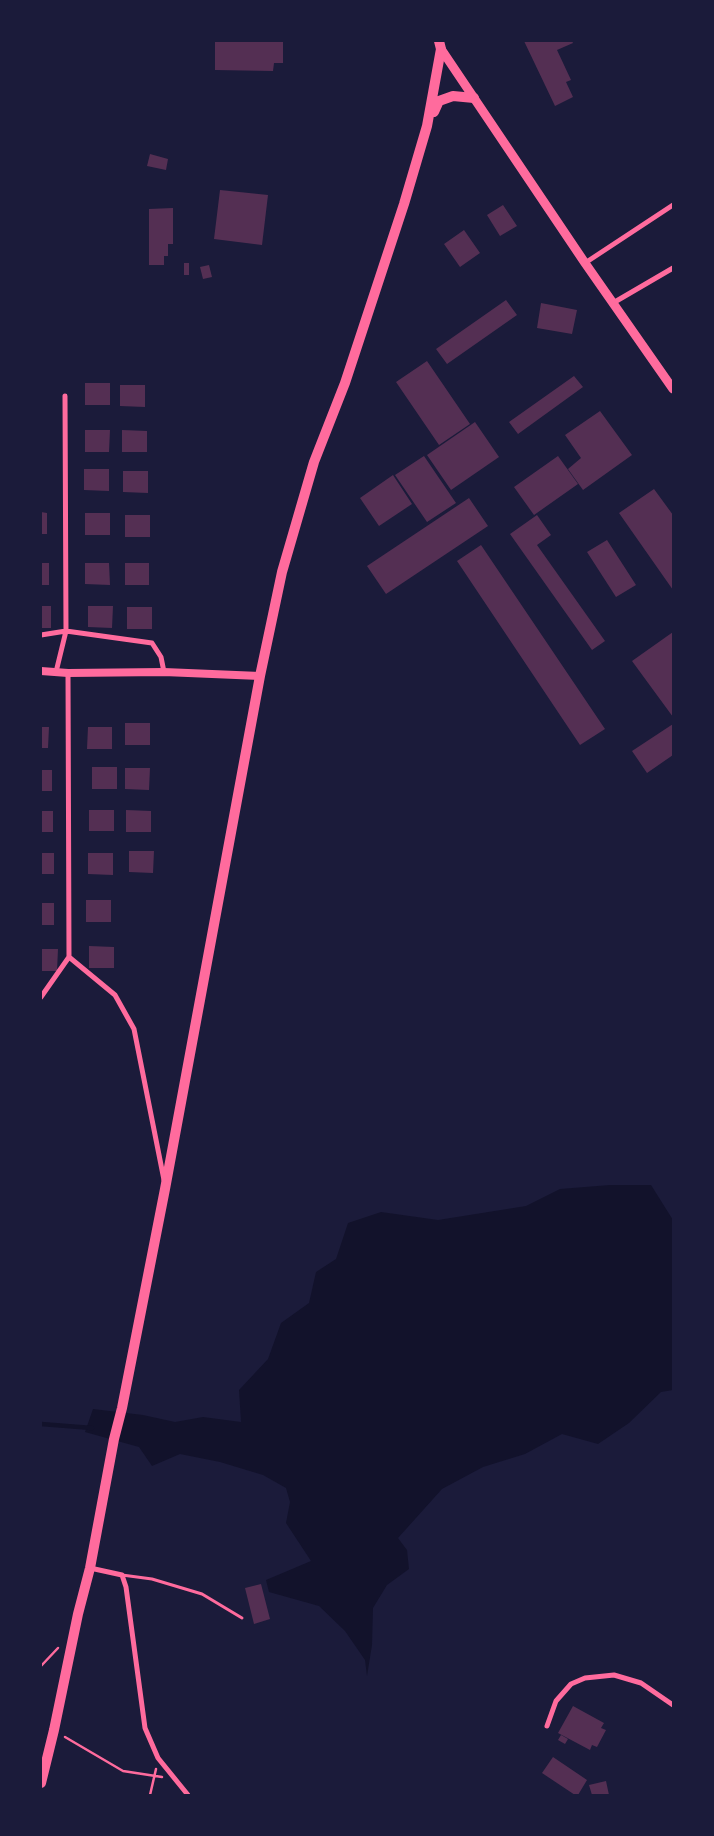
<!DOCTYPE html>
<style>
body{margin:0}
#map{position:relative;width:714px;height:1836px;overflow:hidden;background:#1b1b3a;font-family:"Space Grotesk",sans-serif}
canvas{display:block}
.frame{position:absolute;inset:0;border:42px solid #1b1b3a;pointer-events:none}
</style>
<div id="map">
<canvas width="714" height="1836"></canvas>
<div class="frame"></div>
</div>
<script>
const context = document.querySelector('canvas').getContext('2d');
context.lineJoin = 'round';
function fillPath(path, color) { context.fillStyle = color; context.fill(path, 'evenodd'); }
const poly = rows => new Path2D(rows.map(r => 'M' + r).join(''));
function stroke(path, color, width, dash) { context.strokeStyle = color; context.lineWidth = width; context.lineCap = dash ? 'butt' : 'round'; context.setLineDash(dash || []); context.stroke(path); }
fillPath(poly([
 [610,1185,651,1185,673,1220,673,1390,661,1392,629,1423,598,1444,562,1434,525,1454,483,1467,442,1489,398,1538,407,1550,409,1569,387,1585,373,1608,372,1645,367,1676,365,1660,345,1631,319,1606,269,1592,266,1580,311,1561,286,1523,290,1502,286,1488,263,1475,220,1462,180,1454,152,1466,139,1447,85,1432,93,1409,143,1415,175,1422,203,1417,241,1422,239,1390,268,1359,281,1323,309,1303,316,1272,336,1259,348,1223,381,1212,438,1220,526,1206,560,1189]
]), '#12122b');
stroke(poly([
 [41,1424,92,1428]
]), '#12122b', 4.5);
fillPath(poly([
 [215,41,283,41,283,63,274,63,273,71,215,70],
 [524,41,572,41,573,43,557,50,571,80,566,82,573,97,555,106],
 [150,154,168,159,166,170,147,166],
 [220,190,268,195,262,245,214,239],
 [503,205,517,226,500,236,487,215],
 [173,208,173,244,168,244,168,256,164,256,164,265,149,265,149,209],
 [464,230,480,253,460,267,444,244],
 [184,263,189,263,189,275,184,275],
 [209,265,212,277,203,279,200,267],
 [506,300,517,315,447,364,436,349],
 [541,303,577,310,572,334,537,328],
 [427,361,470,424,439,445,396,382],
 [574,376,583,387,518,434,509,422],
 [85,383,110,383,110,405,85,405],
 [120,385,145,385,145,407,120,406],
 [600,411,632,455,583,490,568,469,581,458,565,435],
 [475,422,499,457,451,490,427,455],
 [85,430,110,430,109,452,85,452],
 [122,430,147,431,147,452,122,452],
 [424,456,456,503,427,522,395,475],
 [558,456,578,484,534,515,514,487],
 [84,469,109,469,109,491,84,490],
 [123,471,148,471,148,493,123,492],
 [393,475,412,504,379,526,360,498],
 [654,489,673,515,673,590,619,513],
 [469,498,488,526,386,594,367,566],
 [41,512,47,513,47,534,41,534],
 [85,513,110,513,110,535,85,535],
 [125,515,150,515,150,537,125,537],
 [537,515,551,535,537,545,605,641,592,650,510,534],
 [607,540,636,585,616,597,587,552],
 [481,545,605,729,580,745,457,561],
 [41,563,49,563,49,585,41,585],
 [85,563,109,563,110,585,85,584],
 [125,563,149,563,149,585,125,585],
 [41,606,51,606,51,628,41,628],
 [88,606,113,606,112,628,88,627],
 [127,607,152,607,152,629,127,629],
 [673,632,673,717,632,661],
 [125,723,150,723,150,745,125,745],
 [673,724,673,755,647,773,632,751],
 [41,727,49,727,48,748,41,748],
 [88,727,112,727,112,749,87,749],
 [92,767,117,767,117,789,92,789],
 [125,768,150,768,149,790,125,789],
 [41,770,52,770,52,791,41,791],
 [89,810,114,810,114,831,89,831],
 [126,810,151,811,151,832,126,832],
 [41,811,53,811,53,832,41,832],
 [129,851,154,851,153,873,129,872],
 [41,853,54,853,54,874,41,874],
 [88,853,113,853,113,875,88,874],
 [86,900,111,900,111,922,86,922],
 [41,903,54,903,54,925,41,925],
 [89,946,114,947,114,968,89,968],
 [41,949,58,949,57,971,41,971],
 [261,1584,270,1619,254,1624,245,1588],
 [573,1706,604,1723,601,1728,606,1730,597,1747,592,1745,590,1750,558,1733],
 [561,1735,568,1739,565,1744,558,1740],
 [553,1757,587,1780,578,1795,575,1795,542,1773],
 [606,1781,609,1795,592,1795,589,1785]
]), '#542f53');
stroke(poly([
 [41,1666,58,1648],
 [65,1737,123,1771,162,1777],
 [150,1795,156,1769]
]), '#ff6b9d', 2.5);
stroke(poly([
 [122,1575,152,1579,202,1594,242,1618]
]), '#ff6b9d', 3);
stroke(poly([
 [585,263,673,205],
 [613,303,673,268],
 [41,635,66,631,152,643,161,657,164,672],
 [56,672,66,631,65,396],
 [68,673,69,957,115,995,134,1029,164,1180],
 [41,997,69,957],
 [90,1568,122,1575,126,1587,145,1728,158,1758,188,1795],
 [547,1726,556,1701,571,1684,585,1678,614,1675,641,1683,673,1705]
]), '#ff6b9d', 5);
stroke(poly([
 [41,671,68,673,164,672,260,676]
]), '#ff6b9d', 8);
stroke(poly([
 [441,49,585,263,673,389]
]), '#ff6b9d', 9);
stroke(poly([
 [434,112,439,101,453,96,474,98],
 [41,1783,54,1730,78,1614,90,1568,114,1439,122,1408,165,1189,260,676,282,572,314,462,345,383,404,204,427,126,441,49,439,41]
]), '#ff6b9d', 10);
</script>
